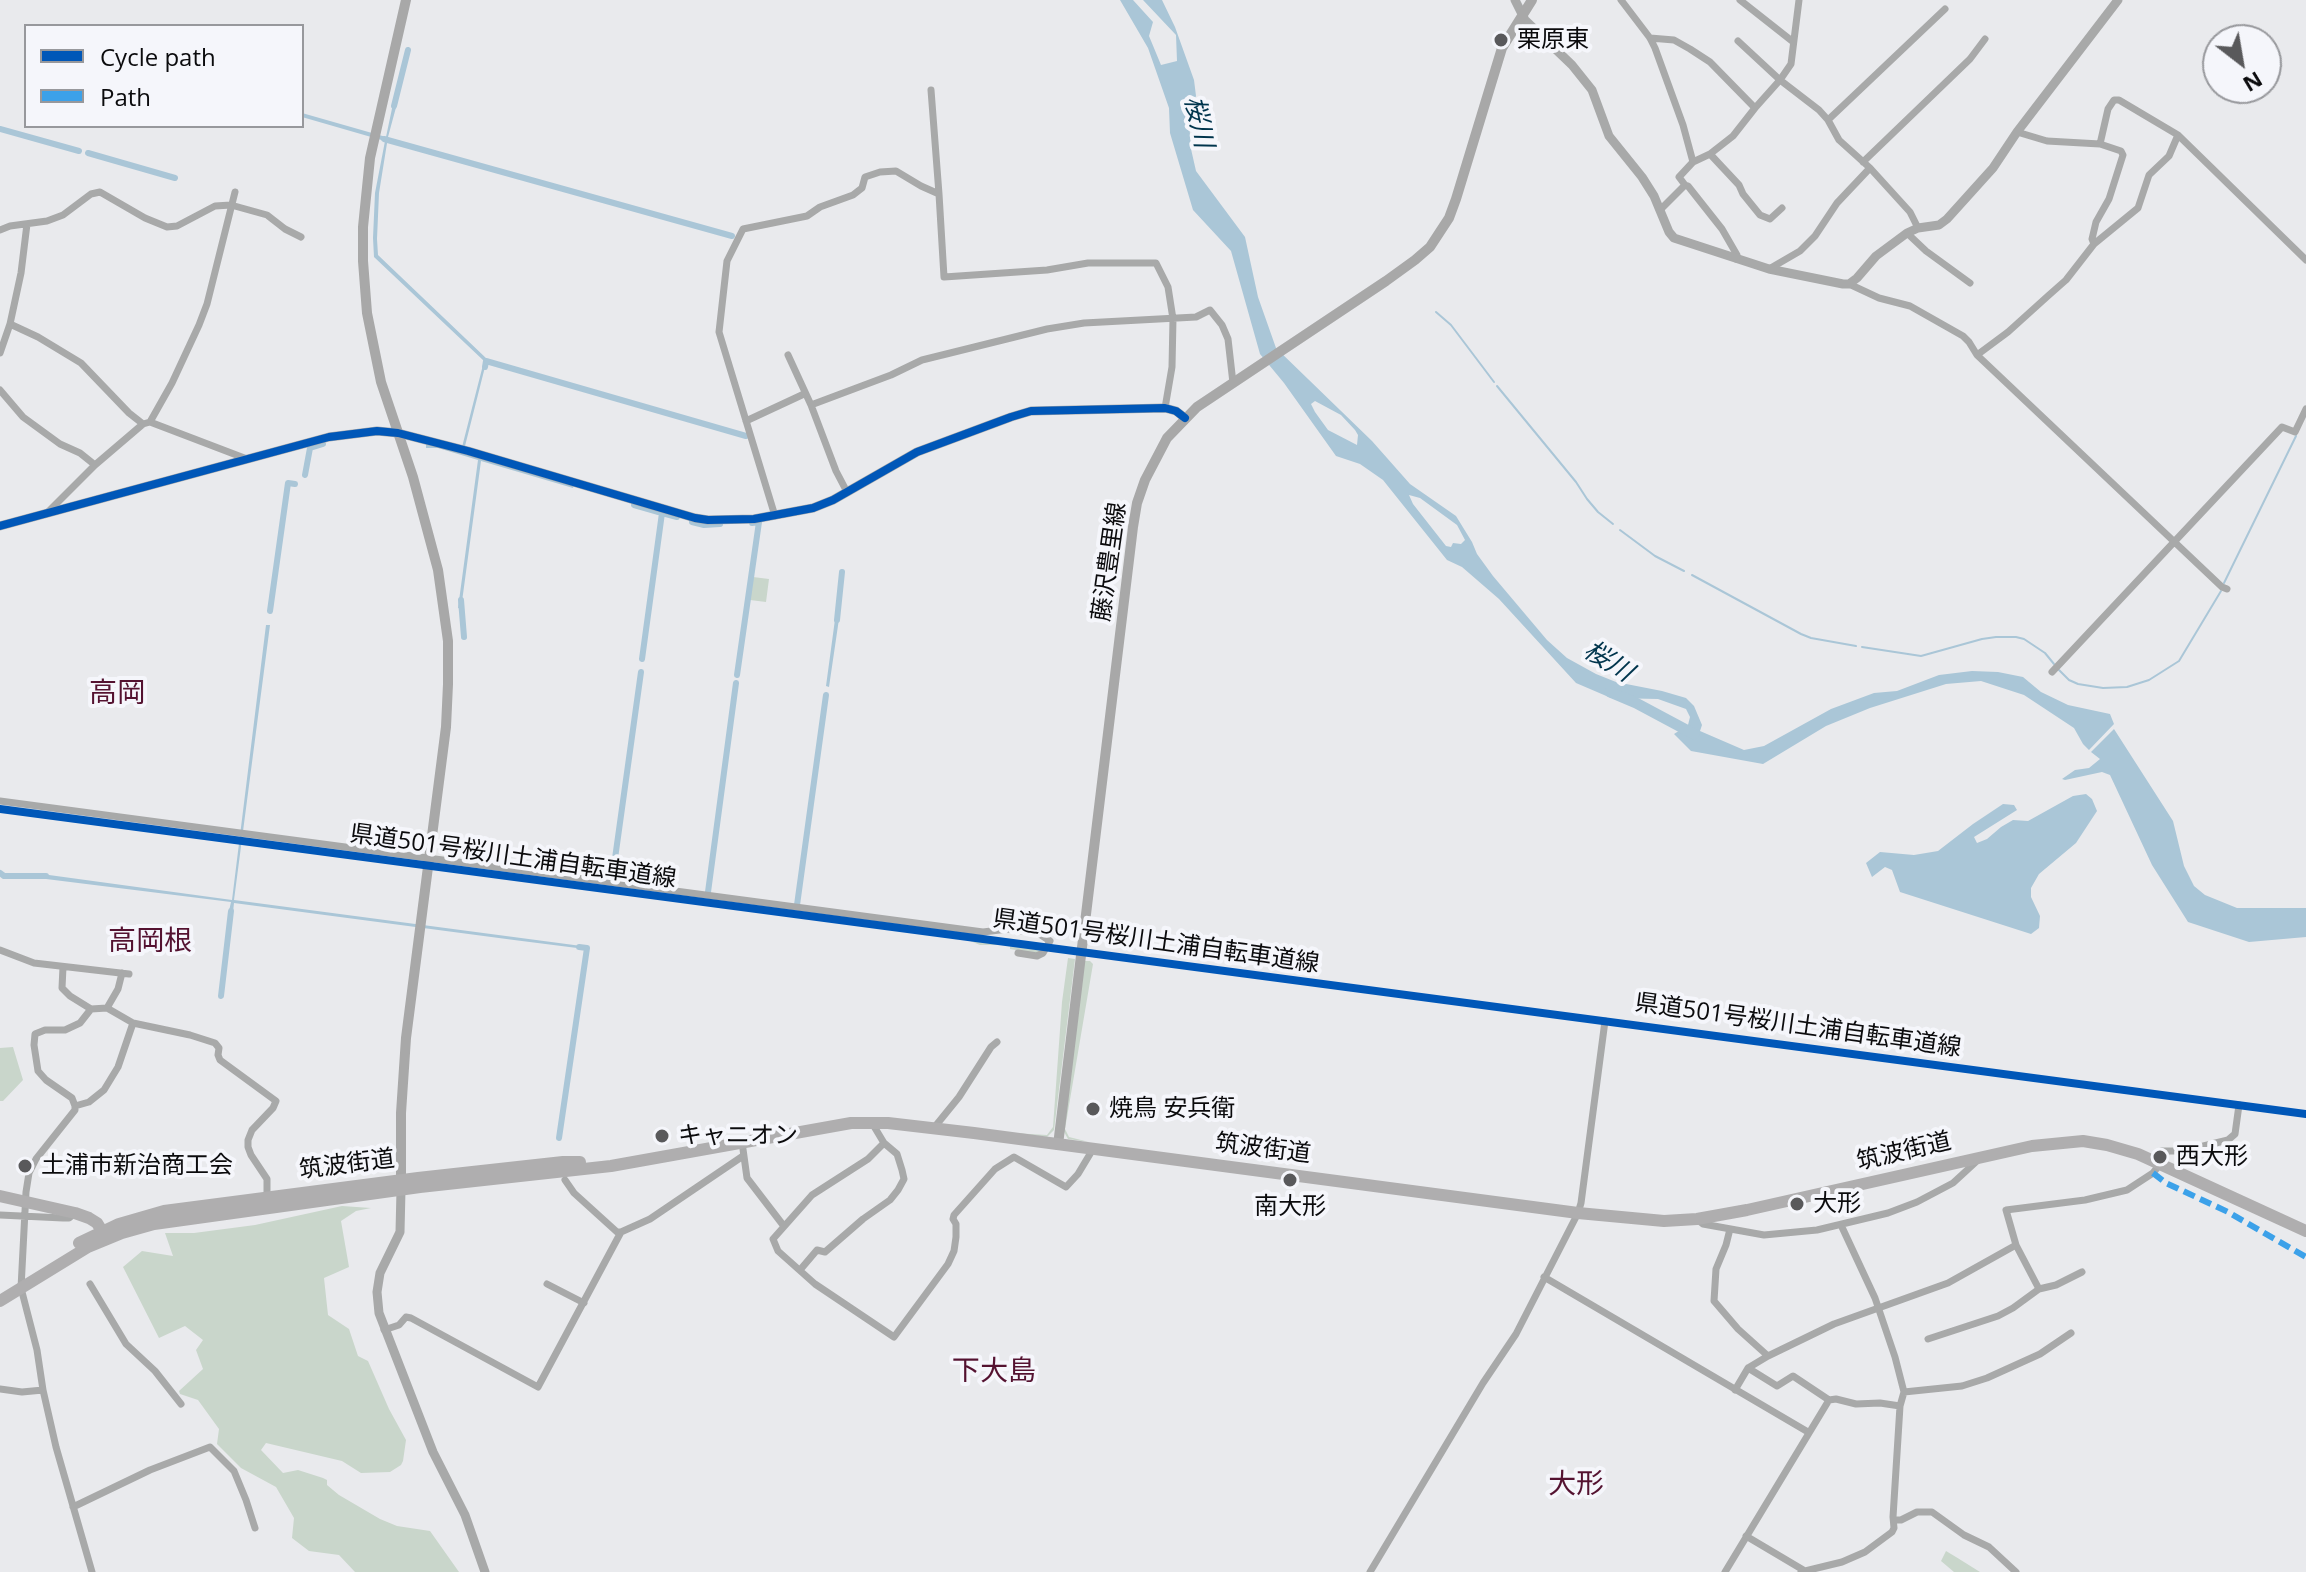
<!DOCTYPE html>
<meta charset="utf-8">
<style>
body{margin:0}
#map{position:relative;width:2306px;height:1572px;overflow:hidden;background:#e9eaed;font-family:"Open Sans",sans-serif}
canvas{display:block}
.legend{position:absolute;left:24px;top:24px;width:280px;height:104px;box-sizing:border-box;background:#f5f6fb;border:2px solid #97989c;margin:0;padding:10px 14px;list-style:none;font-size:24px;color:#0b0b0d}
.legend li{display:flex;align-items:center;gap:16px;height:40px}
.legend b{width:40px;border:2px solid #97989c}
.north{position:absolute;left:2202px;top:24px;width:80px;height:80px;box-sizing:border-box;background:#f5f6fb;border:2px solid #97989c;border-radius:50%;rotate:149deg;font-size:22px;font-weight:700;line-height:32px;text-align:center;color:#0b0b0d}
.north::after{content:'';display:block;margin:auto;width:28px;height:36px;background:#59595b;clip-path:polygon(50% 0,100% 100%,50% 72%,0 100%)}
</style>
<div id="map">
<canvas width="2306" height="1572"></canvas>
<ul class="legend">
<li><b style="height:10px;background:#0057b8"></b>Cycle path</li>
<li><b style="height:10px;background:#3ca1e9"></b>Path</li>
</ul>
<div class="north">N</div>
</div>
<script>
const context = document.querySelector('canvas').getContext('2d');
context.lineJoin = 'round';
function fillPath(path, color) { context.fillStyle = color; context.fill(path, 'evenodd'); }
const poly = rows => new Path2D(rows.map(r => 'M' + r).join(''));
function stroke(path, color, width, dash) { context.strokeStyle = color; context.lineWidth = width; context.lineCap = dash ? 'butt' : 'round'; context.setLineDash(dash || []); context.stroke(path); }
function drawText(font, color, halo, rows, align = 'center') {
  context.font = font + ' "Open Sans","Noto Sans JP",sans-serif'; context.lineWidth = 8; context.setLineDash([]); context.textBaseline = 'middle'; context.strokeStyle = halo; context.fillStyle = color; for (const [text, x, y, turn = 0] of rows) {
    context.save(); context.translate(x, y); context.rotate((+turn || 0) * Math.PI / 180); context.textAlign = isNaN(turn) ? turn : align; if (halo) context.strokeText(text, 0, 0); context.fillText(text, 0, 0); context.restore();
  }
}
fillPath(poly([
 [753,577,769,579,766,602,750,600],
 [964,935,1017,941,1044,945,1037,954,1010,949,1010,945,980,945,963,938],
 [1068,958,1075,959,1054,1130,1047,1137,1013,1133,1047,1135,1053,1127,1062,1002],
 [1084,961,1090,961,1093,964,1065,1129,1069,1137,1089,1142,1068,1139,1063,1130],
 [13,1047,23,1080,3,1101,0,1101,0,1048],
 [342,1206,371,1208,356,1211,341,1221,349,1267,324,1278,328,1315,349,1329,358,1356,368,1361,389,1409,406,1440,403,1461,401,1465,390,1472,361,1473,342,1461,266,1443,261,1450,283,1473,298,1470,323,1478,327,1480,327,1485,339,1495,380,1519,397,1526,430,1531,459,1572,355,1572,339,1555,309,1551,292,1538,294,1518,276,1487,241,1468,217,1444,219,1429,198,1400,180,1394,179,1391,203,1369,196,1350,203,1340,185,1326,159,1338,123,1267,142,1251,173,1256,165,1233,194,1233,255,1225],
 [1946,1551,1956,1557,1980,1572,1954,1572,1941,1561]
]), '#c9d6cb');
fillPath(poly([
 [1120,0,1133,0,1153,22,1149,36,1161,65,1177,61,1176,35,1143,0,1162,0,1175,27,1194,80,1196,96,1190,110,1189,121,1191,149,1196,171,1245,237,1258,297,1276,348,1372,441,1410,484,1456,516,1472,542,1477,554,1493,576,1547,640,1567,658,1596,674,1616,682,1662,691,1686,698,1694,706,1702,725,1700,731,1744,750,1764,746,1831,709,1874,693,1897,691,1939,675,1972,671,1998,672,2023,677,2041,692,2068,705,2110,714,2114,724,2089,750,2083,744,2074,728,2024,695,1981,681,1946,684,1870,708,1826,726,1763,764,1691,751,1674,734,1688,725,1690,717,1686,709,1658,699,1611,698,1576,683,1499,599,1462,567,1447,560,1383,480,1360,464,1336,456,1284,383,1260,354,1231,251,1193,210,1170,133,1169,108,1148,48],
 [1315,401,1341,415,1355,430,1358,435,1357,445,1328,430,1315,412,1311,404],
 [1409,495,1420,498,1457,525,1465,540,1461,544,1453,543,1451,547,1446,546,1413,504],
 [394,99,398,100,388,137,379,193,377,239,378,255,487,359,464,450,574,485,573,488,481,461,461,609,458,608,478,460,438,448,426,448,426,444,461,451,484,361,374,257,373,238,375,193,385,141,302,117,302,113,386,137],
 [836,612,840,612,829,687,826,686],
 [266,625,270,625,234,900,589,947,585,949,514,940,234,903,233,912,229,911,231,902,38,878,38,874,49,875,232,900],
 [2114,729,2173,821,2184,866,2194,886,2205,895,2237,908,2306,908,2306,937,2249,942,2188,922,2152,865,2110,775,2102,772,2065,780,2062,779,2075,770,2089,768,2100,759,2091,752],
 [2086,794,2092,799,2097,811,2076,843,2039,874,2031,888,2031,897,2040,916,2039,928,2031,934,1900,892,1892,870,1885,867,1872,877,1866,863,1880,852,1914,855,1938,851,1973,824,2003,804,2014,805,2017,810,1974,837,1977,843,1987,839,2001,827,2013,820,2028,821,2073,796]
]), '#aac6d7');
stroke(poly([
 [1436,312,1451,325,1494,382],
 [1497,386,1576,482,1587,499,1598,512,1613,524],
 [1620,530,1655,556,1684,571],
 [1692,575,1801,634,1811,638,1856,646],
 [2224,583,2296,436],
 [1862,647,1921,656,1982,639,1996,637,2016,637,2024,639,2045,653,2054,664],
 [2059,670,2069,680,2078,684,2103,688,2127,687,2149,680,2179,661,2221,591]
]), '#aac6d7', 2);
stroke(poly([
 [394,106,408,50],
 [0,129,79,151],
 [384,139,732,236],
 [88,153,175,178],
 [485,367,486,361,746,436],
 [305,475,310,448,323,444],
 [634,505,662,513,642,659],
 [662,513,677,517],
 [692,522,704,525,720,524],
 [461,600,464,637],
 [270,611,288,483,295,484],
 [837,620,842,572],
 [737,675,759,522,752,523],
 [0,873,4,876,46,876],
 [612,880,641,672],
 [708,892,736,683],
 [797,905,826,695],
 [221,996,231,911],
 [559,1138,587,948,579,947]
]), '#aac6d7', 6);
stroke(poly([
 [1610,692,1636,703,1694,734]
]), '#aac6d7', 11);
stroke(poly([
 [1621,0,1650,38,1655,48,1683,125,1693,162],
 [1740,0,1792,41],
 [1650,38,1674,40,1690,49,1710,62,1755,108],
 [1738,41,1780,80,1819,110,1828,120,1839,140,1870,168,1910,212,1918,228],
 [1828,120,1945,9],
 [2017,132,2047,141,2100,144,2121,151,2123,155,2109,199,2096,222,2092,239,2094,244],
 [2100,144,2108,109,2114,100,2119,100,2178,135,2306,260],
 [1710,154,1739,185,1743,194,1760,215,1770,219,1782,208],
 [1863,162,1970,59,1985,39],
 [1685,185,1688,186,1722,229,1737,255,1736,259],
 [939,194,944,277,1047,270,1088,263,1156,263,1168,287,1173,319,1172,367,1165,408],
 [1661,209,1685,185,1679,177,1693,162,1710,154,1733,136,1755,108,1780,80,1791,64,1799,0],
 [0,230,10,226,47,221,63,215,91,194,100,192,145,218,167,227,177,226,215,206,231,205,267,215,285,229,301,237],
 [1907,233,1926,251,1970,283],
 [1769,269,1800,251,1815,236,1837,203,1870,168],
 [1849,284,1879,298,1910,306,1963,336,1969,342,1977,355,2222,587,2227,589],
 [10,324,38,337,81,363,129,413,143,424],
 [0,353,10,324,21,273,27,224],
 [788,355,811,405,891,375,922,360,1047,329,1084,323,1196,317,1210,310,1222,325,1228,339,1233,383],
 [1977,355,2008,332,2049,295,2066,280,2094,244,2138,208,2149,175,2169,156,2178,135],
 [0,390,23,417,60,444,80,453,95,465,143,424,150,422,247,459],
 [811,405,836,471,847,492],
 [746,421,804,394],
 [150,422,172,383,199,325,207,304,235,192],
 [47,513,95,465],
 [775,516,719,332,727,261,743,229,807,216,820,207,853,195,862,188,865,177,880,172,896,171,921,186,939,194,931,90],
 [2052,672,2282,427,2295,432,2306,409],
 [0,801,983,932,1008,929,1038,933,1050,941,1043,953,1037,956,1018,953],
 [0,950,34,963,129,974],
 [63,967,62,988,70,996,91,1009,107,1008,133,1023,190,1035,215,1043,219,1048,218,1055,220,1060,276,1101,273,1108,252,1130,248,1140,248,1147,251,1155,267,1179,267,1197],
 [107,1008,118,989,122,973],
 [75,1106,72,1098,46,1080,38,1071,34,1045,35,1034,45,1030,65,1030,80,1023,91,1009],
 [872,1123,884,1143,868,1159,812,1195,773,1239,778,1251,815,1284,894,1337,948,1264,954,1251,956,1237,956,1224,953,1219,954,1215,995,1169,1014,1157,1066,1187,1078,1174,1093,1149],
 [933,1129,959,1097,991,1047,997,1042],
 [742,1142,747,1178,783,1225],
 [2151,1159,2161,1151,2183,1151,2228,1140,2235,1134,2239,1105],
 [565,1180,574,1193,617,1232,621,1232],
 [0,1215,63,1218,69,1218,75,1213],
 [1698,1220,1703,1224,1764,1235,1817,1230,1888,1213,1917,1202,1953,1183,1978,1160],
 [1730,1229,1726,1245,1716,1269,1714,1301,1738,1329,1768,1356],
 [2016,1245,2039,1289],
 [800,1270,817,1250,825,1252,863,1219,890,1200,898,1190,904,1179,902,1170,897,1154,884,1143],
 [1544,1277,1808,1432],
 [90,1284,126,1344,155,1371,181,1404],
 [547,1284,584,1303],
 [384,1330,399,1325,406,1317,411,1318,538,1387,621,1232,650,1219,743,1156],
 [1928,1339,1998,1316,2013,1308,2039,1289,2056,1285,2082,1272],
 [1748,1368,1777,1386,1793,1376,1829,1400,1836,1399,1856,1404,1880,1403,1900,1406],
 [0,1389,22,1392,43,1390],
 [1735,1390,1748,1368,1768,1356,1834,1324,1948,1283,2016,1245,2006,1210,2085,1200,2127,1190,2153,1173,2160,1164],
 [1904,1392,1962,1386,1987,1378,2040,1354,2071,1333],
 [73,1507,150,1470,210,1447,234,1471,246,1500,255,1528],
 [1894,1520,1901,1520,1917,1512,1932,1512,1964,1535,1989,1547,2016,1572],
 [1746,1536,1805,1571],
 [92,1572,56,1447,43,1390,37,1350,21,1288,26,1192,29,1173,36,1159,75,1110,75,1106,89,1102,104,1090,118,1067,133,1023],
 [1370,1572,1483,1383,1516,1334,1578,1213,1581,1203,1605,1021],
 [1725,1572,1829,1400],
 [1801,1572,1842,1562,1865,1552,1892,1532,1894,1528,1893,1517,1900,1406,1904,1392,1895,1357,1875,1298,1841,1225]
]), '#a8a9a9', 7);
stroke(poly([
 [1515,0,1525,20,1572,65,1592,90,1609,136,1642,177,1654,196,1669,232,1674,238,1769,269,1843,284,1849,284,1857,278,1876,256,1907,233,1918,228,1939,225,1947,219,1993,168,2017,132,2118,0],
 [0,526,329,437,377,431,398,433,468,451,695,518,708,520,754,519,813,508,833,500,917,452,1011,417,1031,411,1165,408,1176,411,1185,418],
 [401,1190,400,1232,380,1273,377,1292,379,1313,433,1452,465,1515,485,1572]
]), '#a8a9a9', 9);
stroke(poly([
 [1058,1145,1133,527,1137,503,1145,480,1167,438,1197,407,1386,281,1415,260,1430,247,1449,218,1456,199,1502,48,1532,0],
 [401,1188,401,1113,406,1038,446,727,448,684,448,641,438,570,413,477,381,382,367,313,363,261,363,227,370,158,406,0]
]), '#a8a8a8', 10);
stroke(poly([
 [0,1196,75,1213,89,1218,97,1223,105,1236],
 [79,1243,119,1224,164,1211,418,1178,563,1162,580,1162],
 [0,1301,88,1247,122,1233,154,1224,420,1187,611,1166,851,1123,888,1123,974,1133,1578,1213,1664,1221,1697,1219,1747,1210,2032,1146,2083,1141,2107,1145,2138,1154,2306,1231]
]), '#afaeaf', 12);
stroke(poly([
 [2153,1173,2166,1183,2228,1212,2306,1257]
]), '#3ca1e9', 6, [12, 6]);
stroke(poly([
 [0,526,329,437,377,431,398,433,468,451,695,518,708,520,754,519,813,508,833,500,917,452,1011,417,1031,411,1165,408,1176,411,1185,418],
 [0,809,2306,1114]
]), '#0057b8', 8);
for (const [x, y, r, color] of [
 [1501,40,8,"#59595b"],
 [1093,1109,8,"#59595b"],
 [662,1136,8,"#59595b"],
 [2160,1157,8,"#59595b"],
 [25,1166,8,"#59595b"],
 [1290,1180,8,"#59595b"],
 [1797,1204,8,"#59595b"]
]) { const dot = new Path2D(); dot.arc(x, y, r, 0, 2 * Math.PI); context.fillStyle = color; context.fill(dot); stroke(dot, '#f5f6fb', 3); }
drawText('24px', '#0b0b0d', '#f5f6fb', [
 ["栗原東",1517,40],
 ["焼鳥 安兵衛",1109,1109],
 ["キャニオン",678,1136],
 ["西大形",2176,1157],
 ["土浦市新治商工会",41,1166],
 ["大形",1813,1204],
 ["南大形",1290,1207,"center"]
], 'left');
drawText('24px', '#0b0b0d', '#f5f6fb', [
 ["藤沢豊里線",1110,562,-82],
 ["県道501号桜川土浦自転車道線",513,857,8],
 ["県道501号桜川土浦自転車道線",1156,942,8],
 ["県道501号桜川土浦自転車道線",1798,1026,8],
 ["筑波街道",1263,1149,7],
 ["筑波街道",1904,1152,-13],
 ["筑波街道",347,1165,-7]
]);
drawText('italic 26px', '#00354d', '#f5f6fb', [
 ["桜川",1198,122,77],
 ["桜川",1608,662,32]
]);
drawText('28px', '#541230', '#f5f6fb', [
 ["高岡",117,694],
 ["高岡根",150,942],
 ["下大島",994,1372],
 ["大形",1576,1485]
]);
</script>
